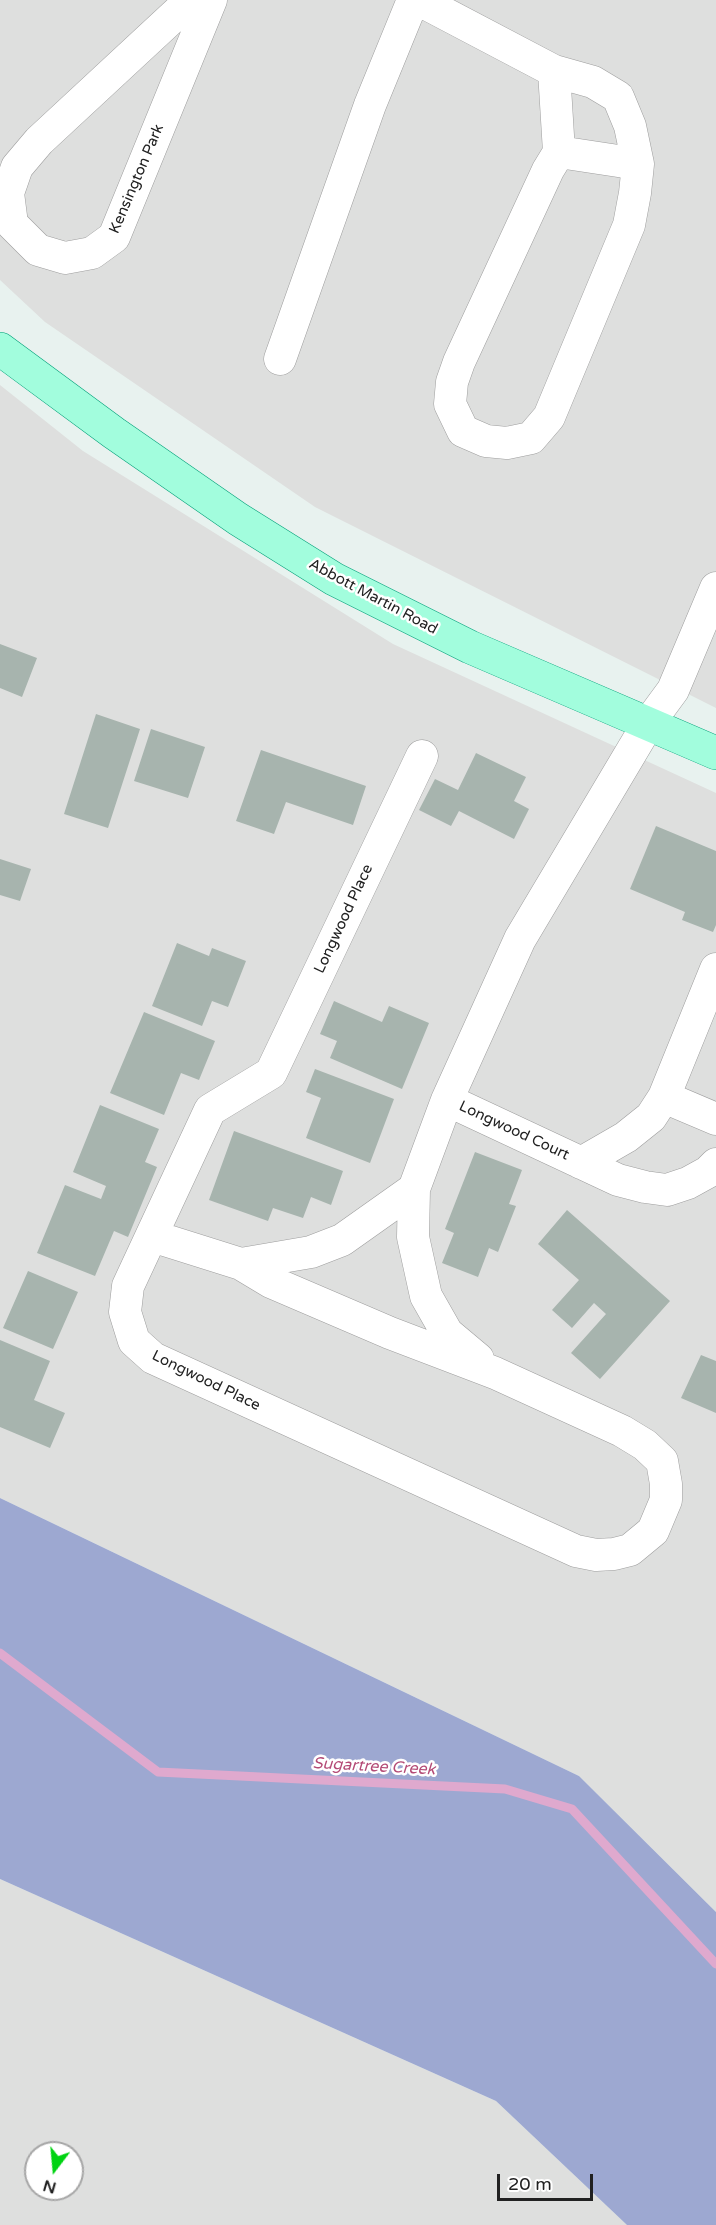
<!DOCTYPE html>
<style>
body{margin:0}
#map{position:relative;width:716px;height:2225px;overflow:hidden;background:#e8f2ef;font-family:"Varela Round",sans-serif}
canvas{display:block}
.north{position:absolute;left:24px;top:2141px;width:60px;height:60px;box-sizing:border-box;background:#fff;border:2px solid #a6a6a6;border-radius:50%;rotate:196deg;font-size:16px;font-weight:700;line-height:24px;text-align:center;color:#212121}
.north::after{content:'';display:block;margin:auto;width:21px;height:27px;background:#00d312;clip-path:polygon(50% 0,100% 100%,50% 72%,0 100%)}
.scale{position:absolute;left:497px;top:2174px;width:96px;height:27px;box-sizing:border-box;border:3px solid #212121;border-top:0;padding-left:8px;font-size:18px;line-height:21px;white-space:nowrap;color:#212121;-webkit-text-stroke:4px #fff;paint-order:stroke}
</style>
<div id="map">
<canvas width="716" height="2225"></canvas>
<div class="north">N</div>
<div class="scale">20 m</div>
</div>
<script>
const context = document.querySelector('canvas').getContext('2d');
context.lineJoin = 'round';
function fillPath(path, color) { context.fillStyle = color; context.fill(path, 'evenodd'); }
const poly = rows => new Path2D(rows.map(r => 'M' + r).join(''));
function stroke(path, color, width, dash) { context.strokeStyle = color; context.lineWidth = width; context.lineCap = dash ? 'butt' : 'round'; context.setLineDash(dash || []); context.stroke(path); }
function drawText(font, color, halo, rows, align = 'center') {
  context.font = font + ' "Varela Round",sans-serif'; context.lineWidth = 5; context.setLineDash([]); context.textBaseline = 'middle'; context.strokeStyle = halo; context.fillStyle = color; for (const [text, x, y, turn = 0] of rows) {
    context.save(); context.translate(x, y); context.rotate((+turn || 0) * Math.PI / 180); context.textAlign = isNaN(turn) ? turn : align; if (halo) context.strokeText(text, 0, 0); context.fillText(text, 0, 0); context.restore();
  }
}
fillPath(poly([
 [0,0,716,0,716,708,315,507,45,322,0,280],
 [0,385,83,451,393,644,716,793,716,1912,579,1776,0,1498],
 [0,1879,496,2101,627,2225,0,2225],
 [36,2153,72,2153,72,2189,36,2189]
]), '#dedfde');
fillPath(poly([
 [0,1498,579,1776,716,1912,716,2225,627,2225,496,2101,0,1879]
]), '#9da8d1');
stroke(poly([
 [0,1653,158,1772,505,1789,572,1809,716,1964]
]), '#dfa9ce', 9);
fillPath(poly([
 [0,644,37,658,22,697,0,688],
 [96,714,140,729,108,828,64,814],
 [151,729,205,747,188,798,134,781],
 [261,750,366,786,353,825,286,802,274,834,236,821],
 [476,753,526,777,514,801,529,809,514,839,459,811,451,826,419,810,435,779,458,790],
 [656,826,716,851,716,925,713,932,682,920,685,912,630,889],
 [0,859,31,869,20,901,0,895],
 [177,943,209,956,212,948,246,961,228,1007,212,1001,202,1026,152,1006],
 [334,1001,382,1022,389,1006,429,1023,402,1089,330,1058,337,1041,320,1034],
 [144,1012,215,1041,199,1080,181,1073,164,1115,110,1093],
 [315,1069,394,1099,370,1163,306,1138,321,1098,306,1092],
 [100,1105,159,1129,145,1162,157,1167,128,1237,114,1231,95,1276,37,1253,65,1185,101,1199,106,1186,73,1172],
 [234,1131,343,1171,331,1205,311,1197,303,1218,273,1208,268,1221,209,1200],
 [475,1152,522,1170,509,1204,516,1206,498,1252,489,1248,478,1277,442,1263,454,1233,445,1229],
 [567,1210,670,1301,600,1379,571,1353,606,1314,594,1303,572,1328,552,1310,579,1280,538,1244],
 [28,1271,78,1292,53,1349,3,1328],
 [0,1340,50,1361,34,1400,65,1413,50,1448,0,1427],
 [701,1355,716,1361,716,1413,681,1398]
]), '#a7b4ae');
const minor = poly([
 [191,0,39,141,17,167,8,193,12,224,38,250,65,258,92,253,114,237,211,0],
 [419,0,554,71,593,82,618,97,630,126,638,164,635,193,629,225,549,417,531,438,507,443,486,441,463,431,450,404,452,382,459,362,548,170,559,152,554,71],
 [559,152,638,164],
 [280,359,370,105,413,0],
 [664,1097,716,1119],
 [447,1100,618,1180,645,1187,667,1190,688,1183,708,1172,716,1164],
 [581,1163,626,1137,651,1117,664,1097,716,969],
 [152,1236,241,1264,311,1252,342,1240,414,1189],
 [241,1264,271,1282,390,1333,495,1373,622,1431,645,1445,662,1461,666,1484,666,1500,653,1531,630,1550,614,1554,596,1555,576,1551,153,1358,134,1341,125,1312,128,1286,210,1110,271,1073,422,756],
 [478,1359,447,1333,426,1296,413,1237,414,1189,447,1100,520,939,648,724,673,690,716,588]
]);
const major = poly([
 [0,349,114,433,238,519,334,579,470,647,716,753]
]);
stroke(minor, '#9e9e9e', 33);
stroke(major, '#009f78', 34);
stroke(minor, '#fff', 32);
stroke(major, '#a2fddd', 33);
drawText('15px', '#212121', '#fff', [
 ["Kensington Park",137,179,-67],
 ["Abbott Martin Road",373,597,28],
 ["Longwood Place",344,919,-65],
 ["Longwood Court",514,1131,25],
 ["Longwood Place",206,1381,26]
]);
drawText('italic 16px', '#b44b76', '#fff', [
 ["Sugartree Creek",374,1767,3]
]);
</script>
